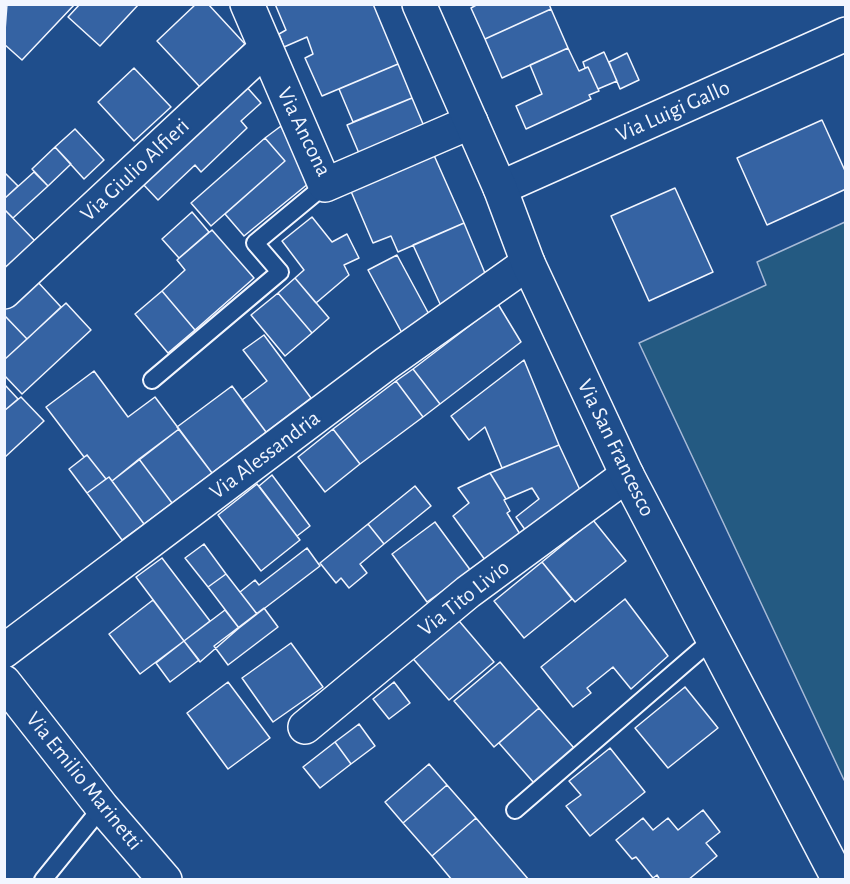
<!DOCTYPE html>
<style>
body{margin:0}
#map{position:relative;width:850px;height:884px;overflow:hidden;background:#1f4e8c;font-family:"Alegreya Sans",sans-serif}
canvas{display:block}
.frame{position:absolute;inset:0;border:6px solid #f2f6ff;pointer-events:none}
</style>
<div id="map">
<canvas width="850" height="884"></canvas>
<div class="frame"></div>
</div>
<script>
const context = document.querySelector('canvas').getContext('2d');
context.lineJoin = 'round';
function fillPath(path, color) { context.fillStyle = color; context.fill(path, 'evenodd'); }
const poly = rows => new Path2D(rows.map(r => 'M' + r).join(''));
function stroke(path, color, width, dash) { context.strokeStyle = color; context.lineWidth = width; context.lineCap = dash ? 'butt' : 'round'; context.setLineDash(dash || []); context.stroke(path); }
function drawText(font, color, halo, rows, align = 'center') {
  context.font = font + ' "Alegreya Sans",sans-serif'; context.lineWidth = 4.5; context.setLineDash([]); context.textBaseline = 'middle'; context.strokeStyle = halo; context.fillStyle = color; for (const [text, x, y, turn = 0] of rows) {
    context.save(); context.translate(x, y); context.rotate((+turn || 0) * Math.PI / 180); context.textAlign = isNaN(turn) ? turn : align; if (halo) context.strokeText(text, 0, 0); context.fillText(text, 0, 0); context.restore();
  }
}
const green = poly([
 [845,222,846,779,844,780,639,343,766,285,757,262,845,222]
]);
fillPath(green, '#245a82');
stroke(green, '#a8bbd7', 1.5);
const building = poly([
 [7,4,75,4,22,60,4,44,7,4],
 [80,4,139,4,100,46,68,17,80,4],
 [196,4,208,4,245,44,200,87,157,41,196,4],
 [275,4,373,4,398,64,322,96,305,58,313,54,307,37,284,47,279,34,286,30,275,4],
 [478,4,549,4,551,9,485,39,471,8,478,4],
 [551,9,568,48,502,78,485,39,551,9],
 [568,48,579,71,588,67,599,91,589,95,591,99,526,129,516,106,542,94,530,65,568,48],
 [604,52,617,81,598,89,588,67,585,68,583,62,604,52],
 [627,53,639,80,620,89,609,62,627,53],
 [398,64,412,98,353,122,339,89,398,64],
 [134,68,171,107,134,141,98,102,134,68],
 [245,85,261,103,241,121,247,128,201,172,195,165,158,200,141,182,245,85],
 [412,98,426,131,361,158,347,125,412,98],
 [822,120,846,173,846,189,767,225,737,158,822,120],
 [281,126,309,183,244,236,225,214,285,161,265,138,281,126],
 [75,129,104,160,84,179,55,147,75,129],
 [265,138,285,161,211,226,191,203,265,138],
 [55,147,71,164,48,186,32,169,55,147],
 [433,153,464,223,398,252,391,236,373,243,350,189,433,153],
 [4,172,18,186,4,199,4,172],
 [34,172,48,186,13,218,4,209,4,199,34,172],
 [675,188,713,272,649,301,611,216,675,188],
 [4,209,36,242,8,268,4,264,4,209],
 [192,212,209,232,179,258,162,239,192,212],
 [312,217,332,242,347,234,359,258,344,265,349,275,316,303,295,278,304,270,282,241,312,217],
 [464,223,487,278,441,306,413,245,464,223],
 [212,230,254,278,195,330,162,291,185,270,177,260,212,230],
 [397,255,431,318,402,333,368,270,397,255],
 [295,278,329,318,312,333,278,293,295,278],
 [36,280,61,307,27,339,4,315,4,310,36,280],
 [162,291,195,330,168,353,135,314,162,291],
 [278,293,312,333,285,356,251,315,278,293],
 [66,303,91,330,22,394,4,375,4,360,66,303],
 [498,304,521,342,440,404,413,369,498,304],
 [6,317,27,339,4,360,4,319,6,317],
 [264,335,311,398,266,432,242,400,267,381,243,350,264,335],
 [524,360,559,445,502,468,485,427,469,440,451,416,524,360],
 [413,369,440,404,423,417,396,381,413,369],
 [94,371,128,417,155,397,179,429,112,481,109,477,106,479,87,455,84,457,46,407,94,371],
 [396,381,423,417,360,464,333,429,396,381],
 [4,384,18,399,4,411,4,384],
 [232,386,266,432,212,473,177,427,232,386],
 [21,397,44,421,4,458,4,411,21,397],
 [179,429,212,473,172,503,139,459,179,429],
 [333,429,360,464,325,492,298,457,333,429],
 [559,445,580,490,526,531,516,517,539,499,532,488,506,499,490,473,559,445],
 [87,455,106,479,87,493,69,469,87,455],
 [139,459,172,503,144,524,112,481,139,459],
 [490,473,506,499,504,500,510,511,507,513,523,539,488,564,453,516,469,503,458,488,490,473],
 [272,475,310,526,297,536,259,486,272,475],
 [109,477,144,524,122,540,87,493,109,477],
 [257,484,300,540,261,571,218,515,257,484],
 [415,486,431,506,384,544,368,524,415,486],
 [593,520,626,561,575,602,542,562,593,520],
 [435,522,471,571,427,602,392,554,435,522],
 [368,524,384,544,360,564,367,573,349,588,341,578,336,583,320,563,368,524],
 [204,544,226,574,208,587,185,558,204,544],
 [307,548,320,566,257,614,240,592,255,580,259,585,307,548],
 [162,558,210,621,184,641,136,577,162,558],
 [542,562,572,599,524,638,494,601,542,562],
 [226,574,257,614,239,628,208,587,226,574],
 [625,599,668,656,631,689,613,667,587,688,591,693,573,707,541,667,625,599],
 [153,600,184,641,140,674,109,634,153,600],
 [264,608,278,627,228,665,214,646,264,608],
 [225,610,239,628,200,662,184,641,225,610],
 [454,615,494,662,449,700,409,654,454,615],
 [184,641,199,660,170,682,156,663,184,641],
 [291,643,323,687,273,722,242,678,291,643],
 [500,662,539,708,494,747,454,701,500,662],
 [228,682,270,738,228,769,187,713,228,682],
 [394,682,410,703,389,719,373,699,394,682],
 [685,687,718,728,668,768,635,728,685,687],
 [539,708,574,748,534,783,499,743,539,708],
 [359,724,375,746,351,764,335,742,359,724],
 [335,742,351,764,320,788,303,767,335,742],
 [610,748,645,792,590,836,566,806,581,795,569,781,610,748],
 [429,764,447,785,403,823,385,802,429,764],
 [447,785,476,818,432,856,403,823,447,785],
 [703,810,720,832,706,843,717,856,688,880,660,880,657,875,653,878,636,857,632,859,616,840,643,818,653,830,668,818,678,830,703,810],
 [476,818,529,880,452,880,432,856,476,818]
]);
fillPath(building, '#3563a3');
stroke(building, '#f2f6ff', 1.5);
const service = poly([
 [152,380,280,272,255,243,325,185],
 [515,810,713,639],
 [43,880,102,807]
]);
const minor = poly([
 [247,4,325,185,471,122],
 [500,188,846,34],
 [4,292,266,48],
 [4,651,387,363,528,263],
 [4,682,102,807,165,880],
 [305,727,468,592,627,475]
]);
const primary = poly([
 [419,4,500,188,528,263,627,475,839,880]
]);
stroke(service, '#f2f6ff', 20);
stroke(minor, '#f2f6ff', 36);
stroke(primary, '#f2f6ff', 36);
stroke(service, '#1f4e8c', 16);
stroke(minor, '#1f4e8c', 33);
stroke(primary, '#1f4e8c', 33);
drawText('22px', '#f2f6ff', '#1f4e8c', [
 ["Via Luigi Gallo",673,111,-24],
 ["Via Ancona",304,132,64],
 ["Via Giulio Alfieri",135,170,-43],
 ["Via San Francesco",616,448,64],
 ["Via Alessandria",265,455,-37],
 ["Via Tito Livio",464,598,-38],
 ["Via Emilio Marinetti",84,781,51]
]);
</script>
